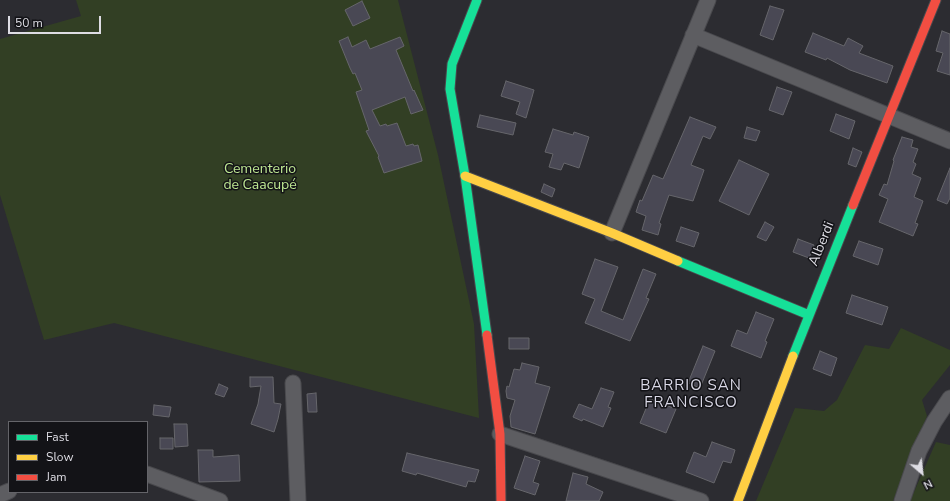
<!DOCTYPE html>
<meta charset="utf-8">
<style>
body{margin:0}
#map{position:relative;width:950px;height:501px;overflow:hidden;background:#2c2c31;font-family:"Nunito Sans",sans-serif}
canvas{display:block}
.legend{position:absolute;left:8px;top:421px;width:140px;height:72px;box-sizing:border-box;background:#131317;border:1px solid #646469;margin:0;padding:5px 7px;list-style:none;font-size:12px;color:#dedde4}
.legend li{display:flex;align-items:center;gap:8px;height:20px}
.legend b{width:20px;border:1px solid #646469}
.north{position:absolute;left:902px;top:453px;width:40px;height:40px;-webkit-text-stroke:3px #131317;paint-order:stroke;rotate:152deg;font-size:11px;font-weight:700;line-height:16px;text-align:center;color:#dedde4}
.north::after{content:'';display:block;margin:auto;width:14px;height:18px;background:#dedde4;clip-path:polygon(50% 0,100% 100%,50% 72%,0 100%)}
.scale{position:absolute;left:8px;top:16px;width:93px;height:18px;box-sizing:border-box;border:2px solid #dedde4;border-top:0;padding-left:5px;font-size:12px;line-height:14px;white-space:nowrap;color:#dedde4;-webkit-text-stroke:3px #131317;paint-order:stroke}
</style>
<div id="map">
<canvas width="950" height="501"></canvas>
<ul class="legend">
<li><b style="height:5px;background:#16e098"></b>Fast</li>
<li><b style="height:5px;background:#ffcf43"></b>Slow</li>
<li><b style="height:5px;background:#f24e42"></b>Jam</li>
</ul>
<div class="north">N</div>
<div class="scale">50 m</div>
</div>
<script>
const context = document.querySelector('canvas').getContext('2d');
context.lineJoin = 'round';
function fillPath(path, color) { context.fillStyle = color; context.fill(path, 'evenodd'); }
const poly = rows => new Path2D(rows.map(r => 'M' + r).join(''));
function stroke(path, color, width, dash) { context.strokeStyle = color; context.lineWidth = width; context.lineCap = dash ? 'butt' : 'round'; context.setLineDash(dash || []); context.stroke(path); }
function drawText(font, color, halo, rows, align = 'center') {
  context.font = font + ' "Nunito Sans",sans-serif'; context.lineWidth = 3; context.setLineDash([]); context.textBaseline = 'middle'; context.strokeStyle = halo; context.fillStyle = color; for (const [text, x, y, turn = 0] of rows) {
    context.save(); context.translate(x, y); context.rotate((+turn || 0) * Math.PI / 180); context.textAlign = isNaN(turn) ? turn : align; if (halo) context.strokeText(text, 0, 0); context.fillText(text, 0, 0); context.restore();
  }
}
fillPath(poly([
 [76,0,398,0,438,155,474,324,479,418,114,323,44,340,0,195,0,39,81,16],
 [901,328,950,350,950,365,922,400,927,416,893,501,756,501,795,408,824,411,837,400,865,345,889,349],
 [936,442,950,445,950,501,910,501]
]), '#323f24');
const building = poly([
 [362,1,370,18,353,26,345,10,362,1],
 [770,6,784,10,773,40,760,35,770,6],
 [942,31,950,34,950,75,937,71,943,53,936,51,942,31],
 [813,33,844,46,848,38,863,46,859,53,893,66,887,83,850,70,827,58,826,60,805,52,813,33],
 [348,37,352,47,366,40,370,49,400,37,404,46,396,50,413,91,414,90,423,110,411,114,405,97,372,110,380,126,386,124,387,126,397,123,406,146,413,144,414,146,418,145,422,161,384,173,378,157,379,156,366,131,369,130,356,92,362,90,355,73,353,74,350,68,339,41,348,37],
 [506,81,534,90,526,118,516,114,520,102,501,96,506,81],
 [777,87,792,92,783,115,769,110,777,87],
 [836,114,855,121,849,139,830,131,836,114],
 [480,115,516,123,513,135,477,127,480,115],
 [690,117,716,127,710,139,703,136,691,165,704,170,693,201,669,195,659,223,661,224,658,235,642,230,646,216,636,212,640,200,642,201,653,175,663,179,690,117],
 [747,127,760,131,756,141,744,138,747,127],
 [553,129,573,135,574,132,589,137,579,168,564,163,561,170,549,167,553,154,545,152,553,129],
 [902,137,913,140,911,147,918,149,913,162,916,164,912,174,921,178,914,197,923,201,915,223,918,224,913,236,879,222,888,199,879,195,884,184,887,185,894,161,893,160,902,137],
 [853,148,862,152,856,167,848,164,853,148],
 [739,160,769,174,749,215,719,201,739,160],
 [950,168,950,198,947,204,937,200,950,168],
 [544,184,555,189,552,197,541,192,544,184],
 [765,222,774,227,766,241,757,237,765,222],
 [681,227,699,233,694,247,676,241,681,227],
 [798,239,814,245,809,258,793,252,798,239],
 [859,241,883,249,878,265,853,256,859,241],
 [595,259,618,267,601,311,623,320,643,269,656,274,646,298,649,299,630,341,585,323,595,299,582,294,595,259],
 [852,295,888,307,882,325,846,313,852,295],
 [756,312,774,319,765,341,767,342,761,358,731,346,737,330,747,334,756,312],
 [509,338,529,338,529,349,509,349,509,338],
 [703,346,715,351,700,388,688,383,703,346],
 [820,351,837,358,831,376,813,369,820,351],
 [522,363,539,367,535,383,550,387,535,434,511,427,510,416,515,400,507,398,506,391,507,386,509,387,514,369,520,370,522,363],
 [250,377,273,377,274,403,281,404,278,419,274,432,251,424,258,404,261,386,250,387,250,377],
 [219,384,228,388,224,397,215,394,219,384],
 [601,388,614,392,608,407,611,408,603,427,583,419,582,421,573,417,579,404,592,409,601,388],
 [316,393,317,412,308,412,307,394,316,393],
 [650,399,676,409,666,433,640,423,650,399],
 [154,405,171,407,169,417,153,415,154,405],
 [174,424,187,424,188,446,175,447,174,424],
 [160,438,173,438,173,449,160,449,160,438],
 [712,442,735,450,731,463,723,461,714,483,686,472,694,452,706,457,712,442],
 [198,450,213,450,213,457,239,455,240,481,199,482,198,450],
 [407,453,479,470,475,482,468,481,466,487,417,473,416,475,402,471,407,453],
 [525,456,540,461,533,482,539,484,535,495,514,488,525,456],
 [573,473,588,477,586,484,603,492,599,501,566,501,573,473]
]);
fillPath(building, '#494854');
stroke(building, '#66666b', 1);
const street = poly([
 [693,35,950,141],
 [612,233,708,0],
 [293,383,298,501],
 [500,434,701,501],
 [147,474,220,501],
 [0,495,9,491],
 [902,501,919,451,934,422,950,398]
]);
const fast = poly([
 [477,0,452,64,450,89,465,176,487,335],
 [678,261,809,315],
 [793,356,853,205]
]);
const slow = poly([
 [465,176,612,233,678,261],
 [738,501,793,356]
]);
const jam = poly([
 [853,205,936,0],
 [487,335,500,434,501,501]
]);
stroke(street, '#49494d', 17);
stroke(fast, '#49494d', 11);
stroke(slow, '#49494d', 11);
stroke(jam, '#49494d', 11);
stroke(street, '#5d5d61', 15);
stroke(fast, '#16e098', 9);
stroke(slow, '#ffcf43', 9);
stroke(jam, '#f24e42', 9);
drawText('14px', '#bee792', '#131317', [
 ["Cementerio",260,170],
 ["de Caacupé",260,186]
]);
drawText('14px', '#dedde4', '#131317', [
 ["Alberdi",822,244,-68]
]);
context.letterSpacing = '1px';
drawText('15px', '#dad9e7', '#131317', [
 ["BARRIO SAN",691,386],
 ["FRANCISCO",691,403]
]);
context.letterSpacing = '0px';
</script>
